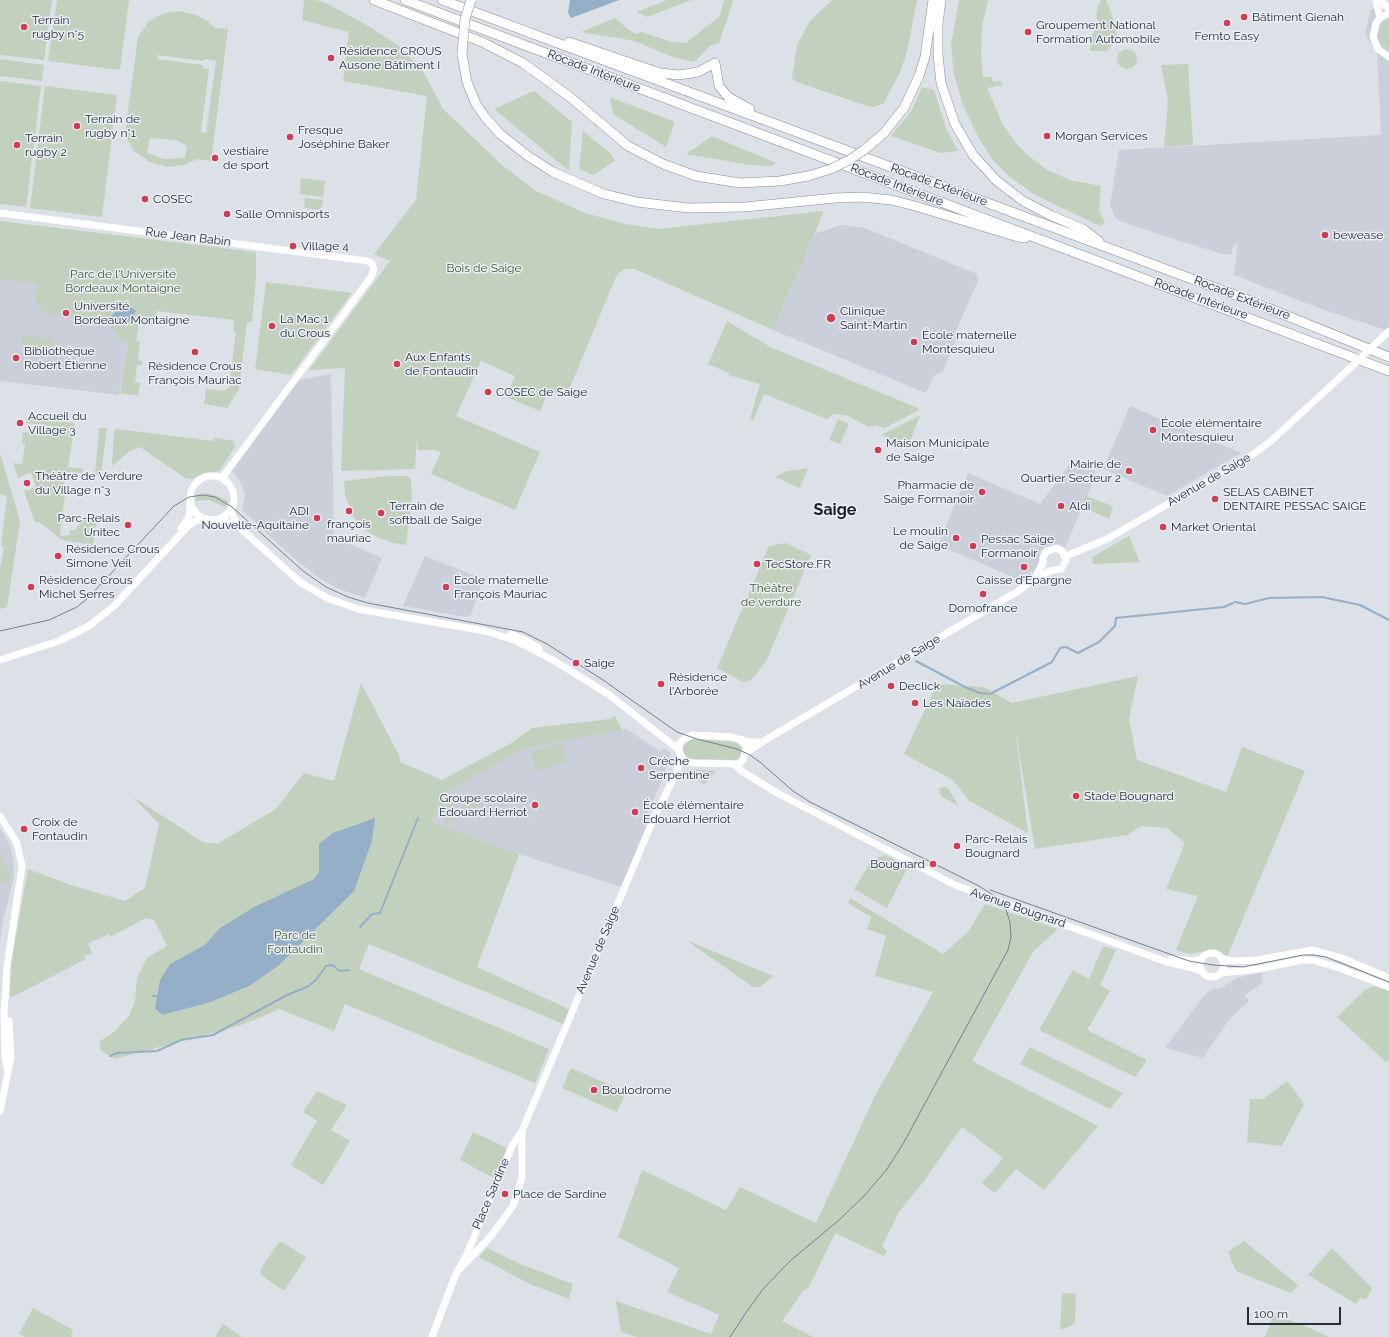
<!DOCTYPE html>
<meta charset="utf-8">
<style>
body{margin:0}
#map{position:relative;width:1389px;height:1337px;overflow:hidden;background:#dce0e7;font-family:Raleway,sans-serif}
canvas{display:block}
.scale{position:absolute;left:1247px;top:1307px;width:94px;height:18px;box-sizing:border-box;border:2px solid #252e3d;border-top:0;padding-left:5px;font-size:12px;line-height:14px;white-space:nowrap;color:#252e3d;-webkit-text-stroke:3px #ebeff4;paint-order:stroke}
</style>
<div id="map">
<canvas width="1389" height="1337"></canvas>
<div class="scale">100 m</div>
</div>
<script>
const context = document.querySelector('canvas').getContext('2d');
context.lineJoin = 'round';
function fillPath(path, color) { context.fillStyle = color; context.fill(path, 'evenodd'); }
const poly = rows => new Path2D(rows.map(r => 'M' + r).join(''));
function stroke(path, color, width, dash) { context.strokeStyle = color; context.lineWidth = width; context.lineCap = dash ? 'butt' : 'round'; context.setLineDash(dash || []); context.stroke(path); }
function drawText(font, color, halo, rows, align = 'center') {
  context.font = font + ' Raleway,sans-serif'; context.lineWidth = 3; context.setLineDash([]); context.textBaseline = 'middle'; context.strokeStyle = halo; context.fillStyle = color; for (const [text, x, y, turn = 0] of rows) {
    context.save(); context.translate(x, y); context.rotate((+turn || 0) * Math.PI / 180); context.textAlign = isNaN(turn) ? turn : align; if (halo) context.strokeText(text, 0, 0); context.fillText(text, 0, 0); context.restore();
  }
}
fillPath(poly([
 [1371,9,1389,11,1389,331,1324,310,1234,275,1238,242,1232,248,1231,255,1223,254,1183,242,1120,221,1115,217,1110,206,1119,150,1381,135,1377,53,1365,34],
 [0,222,144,245,119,395,0,381],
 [841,225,865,228,977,274,978,281,955,333,958,335,943,371,933,377,926,393,773,330,814,234],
 [331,374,334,537,382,558,365,598,339,589,319,578,290,555,242,510,245,494,242,485,235,474,229,470,293,381],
 [1130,406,1241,453,1167,496,1103,469],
 [1072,461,1097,472,1065,548,1059,544,1044,547,1040,552,1037,570,1025,582,938,545,968,473,1040,504],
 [425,556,483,579,471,615,466,617,403,606],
 [626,729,661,752,663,748,671,753,663,778,647,815,653,820,624,888,519,854,431,822,445,793,519,751,540,745],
 [0,828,10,845,14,866,14,877,2,925,0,944],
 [1263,972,1262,983,1245,995,1249,1001,1228,1021,1203,1058,1165,1048,1205,994,1211,990,1223,987,1236,978]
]), '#cacfd9');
fillPath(poly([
 [0,0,52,0,44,60,0,55],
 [57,0,129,0,120,70,48,61],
 [304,0,316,0,328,4,368,26,399,46,424,73,443,109,502,165,536,191,585,213,625,224,658,229,824,211,773,330,635,269,625,269,619,273,615,279,566,397,549,391,540,411,506,397,515,376,481,361,467,392,456,416,540,452,515,510,431,474,441,452,433,450,418,450,417,437,415,469,341,471,345,368,309,370,390,261,374,254,416,200,427,96,343,81,349,32,302,20],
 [667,0,692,0,647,17,637,12],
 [724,0,732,0,733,2,719,43,710,46,694,62,670,56,635,41,581,32,615,18,629,30,637,34,641,32,672,42,686,43,720,16],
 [832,0,917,0,907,52,900,72,884,103,874,107,867,106,797,82,792,79,797,45,810,21],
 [959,0,988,0,982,27,981,54,983,77,992,77,993,82,1001,81,1002,85,987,88,1002,123,1015,142,1029,156,1047,170,1070,180,1101,186,1099,210,1105,222,1100,226,1035,195,1010,177,992,159,976,133,963,105,954,74,951,45],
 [1100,0,1106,0,1114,21,1117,38,1107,51,1090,51,1092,36,1099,21,1096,18,1098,5,1101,3],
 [178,11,193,14,206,20,215,28,228,29,211,161,198,159,184,165,168,167,150,162,134,151,128,140,126,125,138,37,149,21,162,14],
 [157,55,204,61,205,59,216,61,206,133,201,132,209,69,203,68,203,65,157,59],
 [150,138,176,140,187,146,185,158,164,159,147,153],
 [1389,19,1389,49,1382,44,1379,34,1382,25],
 '1117 59a10 10 0 1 1 20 0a10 10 0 1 1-20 0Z',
 [0,59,44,65,42,81,0,76],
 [1188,64,1193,145,1164,147,1168,101,1161,65],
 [0,81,41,86,26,207,0,204],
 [45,86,117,95,102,217,30,208],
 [922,87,934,90,946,128,958,151,941,153,891,136,912,110],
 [534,91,572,122,569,171,494,109],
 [610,97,675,122,666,147,613,114],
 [583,131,611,154,615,161,593,175,579,169],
 [712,136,776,163,771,166,751,165,686,154],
 [301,178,325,181,323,197,300,194],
 [305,198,323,200,321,210,304,208],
 [0,221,256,252,256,278,252,322,247,322,239,389,227,408,204,404,206,389,223,391,229,388,236,332,233,331,234,320,157,311,155,326,139,324,136,341,140,342,138,360,142,361,142,365,137,365,135,382,140,383,138,396,120,393,128,343,126,344,107,323,44,313,35,299,38,283,0,279],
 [266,282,352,293,291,375,255,369],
 [727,321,770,347,918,408,919,410,885,428,875,425,869,427,846,415,833,414,827,419,764,394,753,421,750,419,760,384,728,375,729,373,708,364],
 [23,329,22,335,51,339,52,332,54,332,50,355,29,353,26,346,21,342],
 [919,416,920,416,908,446,881,435],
 [27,418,75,423,68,467,83,469,83,473,65,472,64,486,66,487,60,534,61,536,70,535,70,530,75,530,85,517,97,518,93,545,62,540,39,522,35,522,24,491,36,487,31,472,18,478,13,463,22,464,25,444,22,443,23,432,51,435,55,428,52,426,26,423],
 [838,419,849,424,840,444,829,440],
 [99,428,107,428,101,475,95,475],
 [116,429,213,441,213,438,229,440,233,441,235,447,219,471,203,473,193,479,185,478,140,447,131,450,112,466,114,432],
 [0,453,20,521,7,607,0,609,0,569,4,547,1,546,7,496,0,494],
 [808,468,800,488,775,477,787,471],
 [389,476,406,476,411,479,412,497,406,545,393,543,377,537,365,530,354,518,345,495,344,481],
 [206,493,220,497,228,501,225,507,209,500,196,501,196,494],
 [1086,496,1113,506,1109,519,1082,507],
 [1129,536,1140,562,1093,564,1092,557],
 [786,543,811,555,767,659,755,676,749,681,743,682,717,668,769,546],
 [1138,676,1129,719,1137,760,1226,792,1242,747,1305,771,1227,957,1213,950,1189,954,1176,950,1198,896,1166,889,1185,843,1167,828,1142,826,1127,835,1035,849,1015,728,1028,833,969,801,953,780,904,754,937,684,984,687,1012,703],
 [361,683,399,755,400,762,442,780,513,742,532,728,610,719,615,716,622,730,540,745,519,751,445,793,442,801,452,798,458,819,445,823,439,806,431,822,519,854,477,967,573,1011,566,1025,369,944,359,969,549,1049,535,1083,345,1004,334,1031,279,1009,262,1017,238,1026,115,1059,100,1050,100,1041,114,1032,129,1016,135,1001,137,978,144,963,148,957,167,946,154,920,146,918,110,937,109,934,88,944,92,953,84,956,86,959,10,998,11,963,28,869,71,885,125,901,145,888,159,824,133,797,203,842,217,844,276,809,304,773,334,781],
 [691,739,736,742,742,748,741,757,736,760,690,759,684,754,683,748,685,744],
 [562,743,566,762,536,771,531,752],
 [691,769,716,771,704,785,687,772],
 [942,787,947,787,959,806,941,796,939,789],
 [479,793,483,805,464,810,460,799],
 [886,855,908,867,887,908,854,889,869,865,879,857],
 [0,856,12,878,0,884],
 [850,898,943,954,968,932,985,904,1058,929,1033,952,972,1061,1098,1126,1044,1190,1016,1169,995,1193,982,1183,1003,1158,962,1127,924,1181,899,1212,882,1246,887,1251,884,1256,835,1233,809,1287,803,1291,782,1321,813,1337,636,1337,621,1332,616,1301,711,1334,719,1315,667,1292,679,1268,618,1237,642,1170,726,1210,740,1187,816,1223,874,1098,933,992,875,976,886,936,867,929,871,917,848,903],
 [686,940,773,976,760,987,753,987],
 [1103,946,1116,950,1100,985,1110,991,1087,1030,1147,1060,1135,1077,1039,1030,1073,970,1089,979],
 [1374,986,1389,991,1389,1060,1386,1062,1337,1017,1365,990],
 [1030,1047,1123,1093,1110,1109,1020,1064],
 [571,1068,626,1092,617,1112,562,1088],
 [1287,1081,1304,1104,1282,1146,1247,1142,1250,1099,1263,1099],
 [317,1091,347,1105,331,1130,350,1141,323,1185,291,1165,317,1121,303,1112],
 [473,1132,505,1147,506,1150,494,1178,460,1160],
 [1244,1241,1298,1285,1291,1293,1236,1271,1228,1252],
 [282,1242,306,1257,284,1291,261,1275,260,1270,278,1243],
 [487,1248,520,1264,573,1284,569,1299,530,1284,479,1257],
 [1332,1248,1372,1288,1366,1300,1360,1298,1356,1304,1308,1275],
 [1062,1293,1076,1294,1075,1324,1060,1330],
 [33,1308,73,1330,71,1337,26,1337,19,1334],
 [1274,1314,1312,1329,1329,1337,1265,1337],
 [223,1324,238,1334,242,1337,215,1337]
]), '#c2d1bd');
fillPath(poly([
 [570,0,619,0,571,18,568,13],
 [125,303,136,311,129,321,122,325,111,316],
 [375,818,372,841,354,891,278,966,249,986,211,1002,162,1015,155,1008,160,980,170,964,205,945,219,929,254,907,314,879,319,872,319,844,333,833]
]), '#95afc8');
stroke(poly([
 [1235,602,1245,604,1269,598,1322,597,1360,605,1389,620],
 [916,661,965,687,980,693,990,694,1052,662,1060,648,1066,647,1078,653,1099,642,1115,626,1116,618,1224,607,1233,603],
 [360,927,372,914,380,913,418,818],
 [153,996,158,996],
 [110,1056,117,1053,157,1051,181,1040,213,1035,287,995,307,987,316,980,326,966,332,965,340,971,349,970]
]), '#95afc8', 2);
const highway = poly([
 [374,0,482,42,523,63,570,97,628,146,663,164,696,176,740,183,780,181,808,176],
 [405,0,1389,371],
 [442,0,1243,298,1389,357],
 [941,0,938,24,938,55,941,83,955,124,973,155,997,181,1023,201,1052,216,1083,229,1099,241],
 [569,42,660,73,679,75,698,72,715,63,719,86,728,97,750,109],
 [462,54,467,82,476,104,485,117,500,134,528,156,553,172,604,194,637,202,688,208,745,207,835,198,862,197,891,200,915,206,1018,237,1025,238],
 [884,133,904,108,919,76,925,57,933,0]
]);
stroke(highway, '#838e9e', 10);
stroke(poly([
 [1376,0,1380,18],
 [1380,0,1389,9],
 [1389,13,1380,18,1376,23,1373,37,1378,49,1389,57],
 [0,213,368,261,372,263,374,269,371,277,222,478],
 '190 498a22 22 0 1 1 44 0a22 22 0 1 1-44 0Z',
 [230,510,239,527,300,582,327,598,358,609,485,631,514,640,553,660,608,694,678,749],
 [217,520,224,521,239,527],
 [181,528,189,517,190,503],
 [1066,556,1107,539,1248,458,1271,441,1349,369],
 [511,634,525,640,539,648],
 [0,660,59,641,89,626,114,606,188,526,197,520,207,519],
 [739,739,745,744,746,749,743,760,739,764,692,763,684,761,679,752,679,744,684,739,692,735,731,737,750,742,762,742],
 [746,753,762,742,1020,590,1034,579,1050,571,1061,569,1066,561,1062,551,1056,548,1046,552,1043,558,1043,563,1034,579],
 [735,765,743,772,779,794,955,885,1167,962,1193,968,1203,972],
 [0,816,17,843,22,866,7,967,4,1014,5,1057,8,1072],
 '1200 965a12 12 0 1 1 24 0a12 12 0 1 1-24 0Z',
 [1221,958,1232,961,1257,960,1313,950,1342,958,1389,978],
 [1171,959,1194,961,1202,959],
 [1221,973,1258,969,1302,960,1313,960,1339,968,1389,987],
 [0,1111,11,1057,9,1021],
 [522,1131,653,820,677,771,680,756],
 [432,1337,454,1279,457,1272,467,1254,512,1146,522,1131,522,1178,513,1206,491,1236,457,1272]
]), '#fff', 7);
stroke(highway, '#fff', 9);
stroke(poly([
 [0,631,49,620,77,607,88,598,174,506,189,497,203,495,215,497,232,507,303,571,326,587,348,597,368,603,523,632,547,644,603,680,677,732,697,739,737,749,750,755,761,763,793,791,810,802,979,886,996,897,1006,910,1010,922,1011,937,1008,950,903,1144,887,1169,865,1195,839,1220,790,1261,763,1289,745,1314,730,1337],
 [990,890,1189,961,1213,965,1243,967,1303,955,1313,955,1326,957,1389,982]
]), '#758091', 1);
const highwayBridge = poly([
 [462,54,465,19,471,0],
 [808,176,831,169,849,160,864,150,884,133]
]);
stroke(highwayBridge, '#838e9e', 10, []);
stroke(poly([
 [1349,369,1389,331]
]), '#fff', 7);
stroke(highwayBridge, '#fff', 9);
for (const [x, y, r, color] of [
 [1244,17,4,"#d23b53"],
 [1227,23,4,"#d23b53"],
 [24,27,4,"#d23b53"],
 [1028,32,4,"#d23b53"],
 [331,58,4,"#d23b53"],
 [77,126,4,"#d23b53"],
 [1047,136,4,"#d23b53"],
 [290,137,4,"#d23b53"],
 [17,145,4,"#d23b53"],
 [215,158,4,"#d23b53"],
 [145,199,4,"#d23b53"],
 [227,214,4,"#d23b53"],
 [1325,235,4,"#d23b53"],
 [293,246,4,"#d23b53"],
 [66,313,4,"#d23b53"],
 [831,318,5,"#d23b53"],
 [272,326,4,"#d23b53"],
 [914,342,4,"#d23b53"],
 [195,352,4,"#d23b53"],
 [16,358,4,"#d23b53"],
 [397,364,4,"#d23b53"],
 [488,392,4,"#d23b53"],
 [20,423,4,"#d23b53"],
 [1153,430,4,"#d23b53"],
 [878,450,4,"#d23b53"],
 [1129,471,4,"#d23b53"],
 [27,483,4,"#d23b53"],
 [982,492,4,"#d23b53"],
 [1215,499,4,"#d23b53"],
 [1061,506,4,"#d23b53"],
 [349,511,4,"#d23b53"],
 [381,513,4,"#d23b53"],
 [317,518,4,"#d23b53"],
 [128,525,4,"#d23b53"],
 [1163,527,4,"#d23b53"],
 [956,538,4,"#d23b53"],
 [973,546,4,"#d23b53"],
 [58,556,4,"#d23b53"],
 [757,564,4,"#d23b53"],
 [1024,567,4,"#d23b53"],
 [31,587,4,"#d23b53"],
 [446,587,4,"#d23b53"],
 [983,594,4,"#d23b53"],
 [576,663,4,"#d23b53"],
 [661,684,4,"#d23b53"],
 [891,686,4,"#d23b53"],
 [915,703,4,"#d23b53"],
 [641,768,4,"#d23b53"],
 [1076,796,4,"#d23b53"],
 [535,805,4,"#d23b53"],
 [635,812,4,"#d23b53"],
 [24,829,4,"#d23b53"],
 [957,846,4,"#d23b53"],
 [933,864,4,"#d23b53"],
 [594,1090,4,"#d23b53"],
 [505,1194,4,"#d23b53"]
]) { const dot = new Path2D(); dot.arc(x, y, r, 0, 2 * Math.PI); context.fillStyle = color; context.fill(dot); stroke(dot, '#ebeff4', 1.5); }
drawText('12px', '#252e3d', '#ebeff4', [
 ["Bâtiment Gienah",1252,17],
 ["Terrain",32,20],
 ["rugby n°5",32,34],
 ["Groupement National",1036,25],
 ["Formation Automobile",1036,39],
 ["Femto Easy",1227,36,"center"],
 ["Résidence CROUS",339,51],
 ["Ausone Bâtiment I",339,65],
 ["Terrain de",85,119],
 ["rugby n°1",85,133],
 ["Fresque",298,130],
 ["Joséphine Baker",298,144],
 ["Morgan Services",1055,136],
 ["Terrain",25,138],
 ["rugby 2",25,152],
 ["vestiaire",223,151],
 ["de sport",223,165],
 ["COSEC",153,199],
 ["Salle Omnisports",235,214],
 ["bewease",1333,235],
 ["Village 4",301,246],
 ["Université",74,306],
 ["Bordeaux Montaigne",74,320],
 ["Clinique",840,311],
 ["Saint-Martin",840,325],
 ["La Mac 1",280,319],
 ["du Crous",280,333],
 ["École maternelle",922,335],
 ["Montesquieu",922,349],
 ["Bibliothèque",24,351],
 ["Robert Étienne",24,365],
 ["Aux Enfants",405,357],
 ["de Fontaudin",405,371],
 ["Résidence Crous",195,366,"center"],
 ["François Mauriac",195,380,"center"],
 ["COSEC de Saige",496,392],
 ["Accueil du",28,416],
 ["Village 3",28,430],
 ["École élémentaire",1161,423],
 ["Montesquieu",1161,437],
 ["Maison Municipale",886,443],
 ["de Saige",886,457],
 ["Mairie de",1121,464,"right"],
 ["Quartier Secteur 2",1121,478,"right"],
 ["Théâtre de Verdure",35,476],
 ["du Village n°3",35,490],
 ["Pharmacie de",974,485,"right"],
 ["Saige Formanoir",974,499,"right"],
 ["SELAS CABINET",1223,492],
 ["DENTAIRE PESSAC SAIGE",1223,506],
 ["Terrain de",389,506],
 ["softball de Saige",389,520],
 ["Aldi",1069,506],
 ["ADI",309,511,"right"],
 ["Nouvelle-Aquitaine",309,525,"right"],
 ["Parc-Relais",120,518,"right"],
 ["Unitec",120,532,"right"],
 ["françois",349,524,"center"],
 ["mauriac",349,538,"center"],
 ["Market Oriental",1171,527],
 ["Le moulin",948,531,"right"],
 ["de Saige",948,545,"right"],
 ["Pessac Saige",981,539],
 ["Formanoir",981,553],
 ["Résidence Crous",66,549],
 ["Simone Veil",66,563],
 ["TecStore.FR",765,564],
 ["Résidence Crous",39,580],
 ["Michel Serres",39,594],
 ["École maternelle",454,580],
 ["François Mauriac",454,594],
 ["Caisse d'Épargne",1024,580,"center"],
 ["Domofrance",983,608,"center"],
 ["Saige",584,663],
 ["Résidence",669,677],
 ["l'Arborée",669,691],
 ["Declick",899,686],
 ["Les Naïades",923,703],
 ["Crèche",649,761],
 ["Serpentine",649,775],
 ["Stade Bougnard",1084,796],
 ["Groupe scolaire",527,798,"right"],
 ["Edouard Herriot",527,812,"right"],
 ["École élémentaire",643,805],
 ["Edouard Herriot",643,819],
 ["Croix de",32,822],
 ["Fontaudin",32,836],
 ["Parc-Relais",965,839],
 ["Bougnard",965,853],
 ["Bougnard",925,864,"right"],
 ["Boulodrome",602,1090],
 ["Place de Sardine",513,1194]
], 'left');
drawText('12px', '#252e3d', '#ebeff4', [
 ["Rocade Intérieure",594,71,21],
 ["Rocade Intérieure",897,185,21],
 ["Rocade Extérieure",939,185,20],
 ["Rue Jean Babin",188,237,7],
 ["Rocade Extérieure",1242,298,21],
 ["Rocade Intérieure",1201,299,20],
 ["Avenue de Saige",1209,480,-30],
 ["Avenue de Saige",899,662,-31],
 ["Avenue Bougnard",1018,908,19],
 ["Avenue de Saige",598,950,-67],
 ["Place Sardine",491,1194,-67]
]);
drawText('12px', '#3a5932', '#ebeff4', [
 ["Bois de Saige",484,268],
 ["Parc de l'Université",123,274],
 ["Bordeaux Montaigne",123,288],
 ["Théâtre",771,588],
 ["de verdure",771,602],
 ["Parc de",295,935],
 ["Fontaudin",295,949]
]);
drawText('bold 16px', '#181f2e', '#ebeff4', [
 ["Saige",835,510]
]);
</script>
